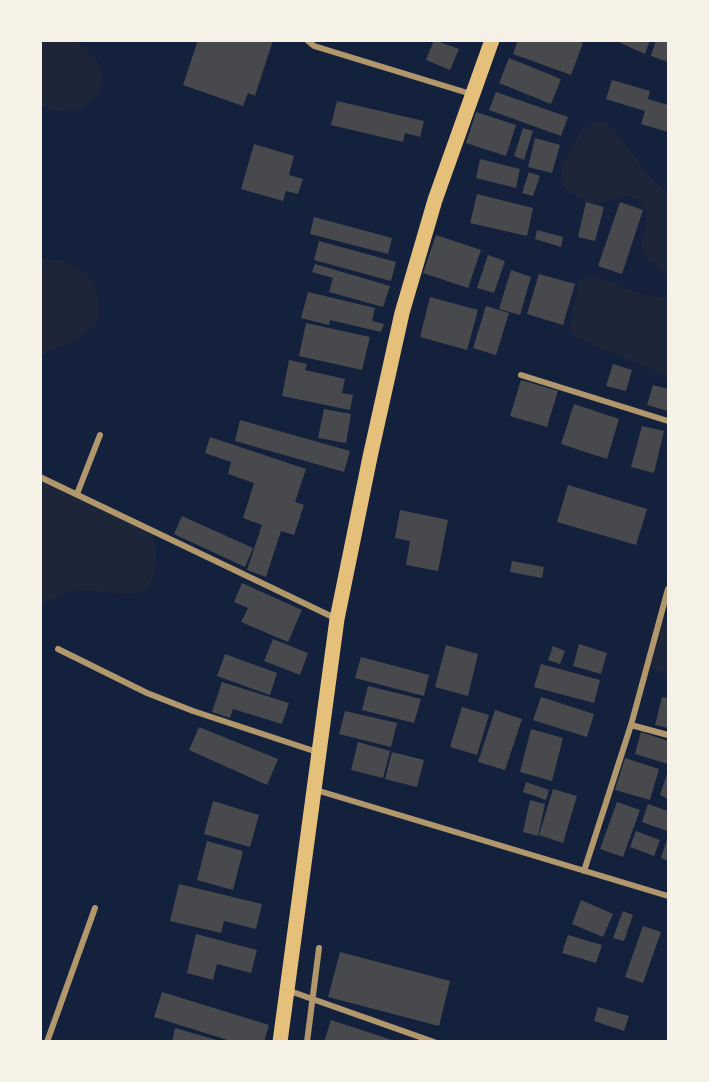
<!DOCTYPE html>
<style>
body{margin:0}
#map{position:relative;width:709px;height:1082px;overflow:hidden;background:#14213d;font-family:"Space Grotesk",sans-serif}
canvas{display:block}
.frame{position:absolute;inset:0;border:42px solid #f6f1e7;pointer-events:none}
</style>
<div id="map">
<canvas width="709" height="1082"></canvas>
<div class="frame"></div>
</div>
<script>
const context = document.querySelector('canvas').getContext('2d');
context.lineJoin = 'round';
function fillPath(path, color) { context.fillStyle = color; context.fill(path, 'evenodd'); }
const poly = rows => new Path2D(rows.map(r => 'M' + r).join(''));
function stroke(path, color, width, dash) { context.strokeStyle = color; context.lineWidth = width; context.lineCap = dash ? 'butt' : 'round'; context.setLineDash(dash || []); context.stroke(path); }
fillPath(poly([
 [40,41,77,41,99,63,104,80,97,94,82,108,62,112,41,106],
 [597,122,604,122,614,129,650,177,668,192,668,280,667,275,643,256,641,245,647,220,646,211,640,201,627,196,598,204,584,202,566,189,560,178,562,165,583,128],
 [41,258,62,260,87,274,98,293,98,322,81,338,41,355],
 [586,277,599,278,645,295,663,297,668,294,668,377,574,337,569,328,580,279],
 [41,477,152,530,157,564,150,585,139,593,126,594,80,590,65,593,41,606],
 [661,621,668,621,668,676,648,666]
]), '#1d2539');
fillPath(poly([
 [198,40,273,40,255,96,248,93,243,106,183,85],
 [434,40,459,49,450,70,426,60],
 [518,40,578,40,583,43,571,75,513,54],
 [614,40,650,40,645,54],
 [656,40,668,42,668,62,651,56],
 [509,58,561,79,551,104,499,83],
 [612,80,650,91,648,99,668,105,668,132,641,124,645,111,606,99],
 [496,92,568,117,561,136,489,110],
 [337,101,424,121,420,137,405,133,403,142,331,125],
 [476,112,516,125,506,156,466,143],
 [523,128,533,131,524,160,514,156],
 [535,138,560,145,552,173,528,167],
 [254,144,294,156,289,175,303,179,298,194,286,191,283,201,241,189],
 [480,159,520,169,516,188,476,178],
 [529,172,540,176,533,196,522,193],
 [477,194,533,208,527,236,470,223],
 [586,202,604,207,595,241,578,237],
 [620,202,643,210,622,274,598,266],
 [314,217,392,238,388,254,310,234],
 [537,230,563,237,561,247,535,239],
 [436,235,481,250,468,288,423,273],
 [319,241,396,262,391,281,314,260],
 [488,255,505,261,494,293,477,288],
 [315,264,390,286,383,307,329,292,333,278,312,272],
 [511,270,531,277,520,315,499,309],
 [539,274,575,284,563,325,527,314],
 [308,292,375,308,372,321,384,324,381,332,330,320,329,325,301,318],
 [430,297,478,310,467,350,420,337],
 [486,306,509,313,496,355,473,348],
 [306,323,370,337,362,370,299,356],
 [289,360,307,364,305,370,345,379,342,393,353,395,350,410,282,396],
 [613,364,632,370,626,391,606,386],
 [521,380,558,391,547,427,510,416],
 [653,385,668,389,668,411,647,405],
 [574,404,619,419,607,459,561,444],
 [324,409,351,414,346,443,318,438],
 [240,420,350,451,344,472,235,441],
 [642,426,664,431,654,473,631,467],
 [210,437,306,469,295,502,304,505,294,535,281,531,266,577,247,570,262,525,243,518,254,483,228,474,231,462,205,453],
 [568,485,647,509,636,545,557,522],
 [400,510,448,520,438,571,406,565,410,541,395,538],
 [182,516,253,548,245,567,174,534],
 [512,561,544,567,542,578,510,572],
 [242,583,302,610,288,642,241,622,248,608,234,602],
 [273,639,308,653,300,675,264,661],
 [579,644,607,653,601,674,573,666],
 [446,645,478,654,468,696,435,687],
 [553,646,565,651,560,664,548,660],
 [225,654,277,673,270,695,217,676],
 [361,657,429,675,424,696,355,678],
 [541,664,600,680,594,703,534,687],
 [222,682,289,703,282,724,233,709,230,718,212,712],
 [368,686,421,699,414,723,362,710],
 [541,697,594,714,587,737,533,720],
 [662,697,668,698,668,728,655,725],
 [462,707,489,715,477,755,450,747],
 [495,710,522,719,505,770,478,762],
 [345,711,397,723,391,747,339,734],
 [199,727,278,759,267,785,189,750],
 [531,729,563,738,552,781,520,772],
 [641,732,668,741,668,764,635,754],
 [358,742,390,751,383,778,351,770],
 [392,752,424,760,417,787,385,779],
 [625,758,659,769,650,800,615,790],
 [668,771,668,799,660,795],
 [526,782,549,790,546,800,523,792],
 [553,789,577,796,563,843,539,835],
 [530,800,545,804,538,836,523,832],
 [213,801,259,815,250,847,204,834],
 [617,802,640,810,623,857,600,849],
 [648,804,668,811,667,831,642,822],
 [636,831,660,840,654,856,630,847],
 [668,836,668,861,661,858],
 [207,841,243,851,233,890,197,880],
 [179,884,262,904,256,929,224,921,221,933,170,921],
 [581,900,613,914,603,937,572,924],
 [623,911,633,915,624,941,613,938],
 [643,926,661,932,643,983,625,977],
 [196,934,257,950,251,973,217,964,213,980,187,973],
 [568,935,602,945,596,963,562,953],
 [340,952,450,981,439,1026,328,997],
 [162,992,269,1025,264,1042,234,1042,154,1017],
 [598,1007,629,1016,624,1031,594,1021],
 [331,1020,395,1041,395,1042,324,1042],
 [175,1028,220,1041,220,1042,172,1042]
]), '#48494c');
stroke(poly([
 [307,40,314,46,471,94],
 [521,375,668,421],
 [40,477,337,619],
 [77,494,100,435],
 [58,649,147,693,193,711,320,753],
 [631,725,668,735],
 [316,790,668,896],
 [584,871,631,725,668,589],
 [287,990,434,1042],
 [47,1042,95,908],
 [307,1042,319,948]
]), '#b1986c', 6);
stroke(poly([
 [280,1042,337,619,370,457,402,313,435,200,492,40]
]), '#e5c07b', 15);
</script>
